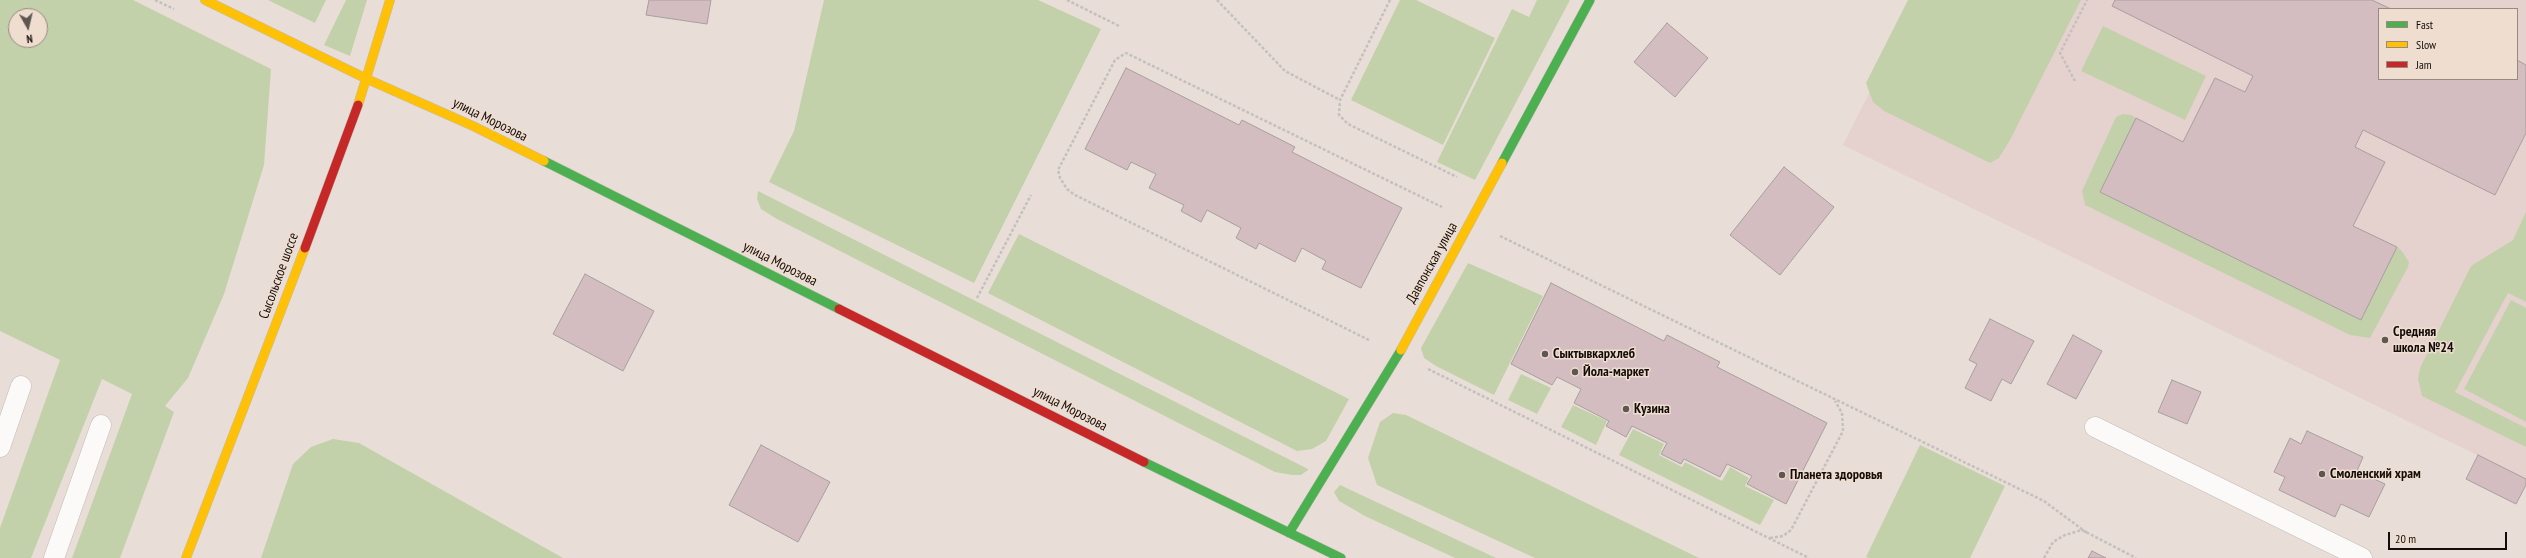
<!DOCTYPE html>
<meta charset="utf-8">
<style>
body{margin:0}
#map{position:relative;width:2526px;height:558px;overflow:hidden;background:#e8ded7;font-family:"PT Sans Narrow",sans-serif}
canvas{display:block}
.legend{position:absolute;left:2378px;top:8px;width:140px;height:72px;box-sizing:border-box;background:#efddd0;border:1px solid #978a80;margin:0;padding:5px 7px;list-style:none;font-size:12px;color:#130d09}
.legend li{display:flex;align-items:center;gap:8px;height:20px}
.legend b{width:20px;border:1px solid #978a80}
.north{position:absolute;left:8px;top:8px;width:40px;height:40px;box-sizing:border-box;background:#efddd0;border:1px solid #978a80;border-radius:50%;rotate:172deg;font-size:11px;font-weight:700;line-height:16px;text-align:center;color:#130d09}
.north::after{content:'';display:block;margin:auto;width:14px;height:18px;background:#5e5651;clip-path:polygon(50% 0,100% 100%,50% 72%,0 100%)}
.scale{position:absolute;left:2388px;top:532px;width:119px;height:18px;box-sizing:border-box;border:2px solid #130d09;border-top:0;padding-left:5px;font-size:12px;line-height:14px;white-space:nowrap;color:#130d09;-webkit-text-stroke:3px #efddd0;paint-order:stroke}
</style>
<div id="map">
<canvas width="2526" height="558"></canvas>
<ul class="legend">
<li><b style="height:5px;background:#4caf50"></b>Fast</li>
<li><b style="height:5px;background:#ffc107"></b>Slow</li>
<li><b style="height:5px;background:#c62828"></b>Jam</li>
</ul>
<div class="north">N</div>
<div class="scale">20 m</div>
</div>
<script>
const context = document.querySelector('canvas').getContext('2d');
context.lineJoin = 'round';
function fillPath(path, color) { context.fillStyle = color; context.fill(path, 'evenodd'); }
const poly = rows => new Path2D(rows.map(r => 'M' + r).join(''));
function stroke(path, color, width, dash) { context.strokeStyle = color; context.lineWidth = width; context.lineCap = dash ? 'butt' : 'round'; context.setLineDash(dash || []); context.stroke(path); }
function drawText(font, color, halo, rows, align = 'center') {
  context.font = font + ' "PT Sans Narrow",sans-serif'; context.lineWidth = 3; context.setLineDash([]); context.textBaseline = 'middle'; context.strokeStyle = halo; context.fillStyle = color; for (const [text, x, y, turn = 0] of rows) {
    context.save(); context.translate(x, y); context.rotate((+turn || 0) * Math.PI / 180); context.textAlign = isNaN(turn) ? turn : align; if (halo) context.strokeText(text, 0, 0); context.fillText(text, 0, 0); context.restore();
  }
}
fillPath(poly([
 [1916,0,2526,0,2526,479,1843,145],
 [2379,9,2517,9,2517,79,2379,79]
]), '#e5d2cf');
fillPath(poly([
 [0,0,133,0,271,69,264,165,224,294,188,378,165,406,174,412,120,558,72,558,132,394,102,379,31,558,0,558,0,528,60,360,0,331],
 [16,16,40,16,40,40,16,40],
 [268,0,326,0,315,23],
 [346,0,367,0,350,56,324,45],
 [824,0,1038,0,1101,29,974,283,769,182,794,131],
 [1400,0,1416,0,1495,38,1443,145,1351,100],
 [1537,0,1570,0,1475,180,1437,162,1512,9,1529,17],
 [1908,0,2081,0,2010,140,1999,158,1990,163,1884,111,1873,102,1866,83],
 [2103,26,2206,76,2185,120,2081,71],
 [2123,114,2131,115,2136,118,2100,192,2361,320,2397,247,2401,250,2409,262,2408,267,2370,338,2350,335,2085,205,2082,191,2116,117],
 [758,191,1308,469,1308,470,1301,475,1292,475,1275,472,777,219,761,209,757,199],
 [2526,212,2526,302,2508,293,2455,392,2526,428,2526,447,2422,396,2418,379,2420,368,2471,266,2513,240],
 [1019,234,1349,399,1326,441,1312,449,1297,451,988,293],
 [1468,263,1543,296,1494,395,1436,366,1424,358,1421,348],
 [2511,300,2526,308,2526,422,2464,389],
 [1521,374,1551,388,1537,414,1508,400],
 [1573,405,1607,421,1596,445,1561,427],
 [1393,413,1406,415,1699,558,1535,558,1377,485,1368,458,1380,422],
 [1633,429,1664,444,1659,455,1682,467,1685,462,1722,481,1730,467,1749,478,1745,486,1774,500,1760,525,1619,455],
 [333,439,359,443,563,558,261,558,293,464,311,447],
 [1920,445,2005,486,1970,558,1869,558,1866,557],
 [1340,485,1496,558,1455,558,1365,516,1339,501,1334,492]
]), '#c3d1aa');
const building = poly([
 [649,0,711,0,707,24,646,15,649,0],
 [2115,0,2372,0,2391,9,2379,9,2379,79,2517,79,2517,60,2526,65,2526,133,2495,195,2363,130,2355,147,2385,162,2353,226,2397,247,2361,320,2100,192,2136,118,2183,142,2215,78,2245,92,2253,76,2112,6,2115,0],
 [1667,23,1708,58,1675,97,1634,62,1667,23],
 [1126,68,1239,125,1242,120,1295,147,1292,152,1402,208,1361,288,1322,269,1326,261,1302,248,1295,262,1259,243,1256,249,1236,238,1241,228,1207,210,1201,222,1181,211,1184,205,1149,188,1156,174,1131,162,1127,170,1085,149,1126,68],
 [1784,167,1834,207,1780,275,1730,235,1784,167],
 [585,274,654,311,623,371,553,334,585,274],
 [1551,283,1664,341,1667,335,1720,362,1717,367,1827,423,1786,504,1747,484,1752,476,1727,464,1720,477,1684,459,1681,464,1661,454,1667,443,1632,426,1626,437,1606,426,1609,421,1574,403,1581,389,1557,377,1552,385,1511,364,1551,283],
 [1990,319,2034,341,2011,384,2002,379,1991,401,1965,388,1977,364,1969,360,1990,319],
 [2073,335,2102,351,2076,399,2047,384,2073,335],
 [2172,380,2201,392,2187,424,2158,412,2172,380],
 [2307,431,2363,457,2357,471,2385,484,2369,517,2341,504,2335,517,2279,490,2285,477,2274,472,2290,438,2301,444,2307,431],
 [761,445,830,482,798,542,729,505,761,445],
 [2478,455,2526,479,2526,485,2516,504,2466,479,2478,455],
 [2092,551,2106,558,2088,558,2092,551]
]);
fillPath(building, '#d3bdc0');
stroke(building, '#a79f9d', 1);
const lane = poly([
 [2095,427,2362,558],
 [0,447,21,386],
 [54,558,101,425]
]);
const fast = poly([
 [544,161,839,309],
 [1502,163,1590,0],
 [1144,462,1341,558],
 [1289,533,1401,350]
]);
const slow = poly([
 [205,0,367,79],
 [367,79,473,126,544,161],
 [358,105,390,0],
 [1401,350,1502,163],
 [186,558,305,248]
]);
const jam = poly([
 [305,248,358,105],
 [839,309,1144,462]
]);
stroke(lane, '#c2bbb5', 21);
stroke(fast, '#c2bbb5', 10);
stroke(slow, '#c2bbb5', 10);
stroke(jam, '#c2bbb5', 10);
stroke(poly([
 [155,0,174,9],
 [1067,0,1119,26],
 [1217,0,1285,71,1340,100],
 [1390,0,1340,100,1339,115,1348,124,1457,177],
 [2075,81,2060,53,2087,0],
 [1500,236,2044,501,2087,533],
 [977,298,1031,195],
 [1369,340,1075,195,1067,189,1060,178,1058,170,1115,60,1126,53,1442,207],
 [1428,369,1809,558],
 [1770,538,1783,536,1791,530,1843,431,1842,413,1835,401],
 [2044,558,2053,542,2065,535,2082,530,2136,558]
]), '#c3c0bd', 2.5, [3, 2]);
stroke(lane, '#fcfaf9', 20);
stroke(fast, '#4caf50', 9);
stroke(slow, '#ffc107', 9);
stroke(jam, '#c62828', 9);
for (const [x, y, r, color] of [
 [2385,340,4,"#5e5651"],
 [1545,354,4,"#5e5651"],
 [1575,372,4,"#5e5651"],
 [1626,409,4,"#5e5651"],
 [2322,474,4,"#5e5651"],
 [1782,475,4,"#5e5651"]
]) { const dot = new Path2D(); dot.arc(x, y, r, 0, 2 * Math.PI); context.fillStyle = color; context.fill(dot); stroke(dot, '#efddd0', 1.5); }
drawText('14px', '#130d09', '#efddd0', [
 ["улица Морозова",490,120,26],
 ["Давпонская улица",1432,263,-61],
 ["улица Морозова",780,264,27],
 ["Сысольское шоссе",279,276,-70],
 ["улица Морозова",1070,409,27]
]);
drawText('bold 14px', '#130d09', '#efddd0', [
 ["Средняя",2393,332],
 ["школа №24",2393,348],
 ["Сыктывкархлеб",1553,354],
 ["Йола-маркет",1583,372],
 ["Кузина",1634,409],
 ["Смоленский храм",2330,474],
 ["Планета здоровья",1790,475]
], 'left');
</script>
